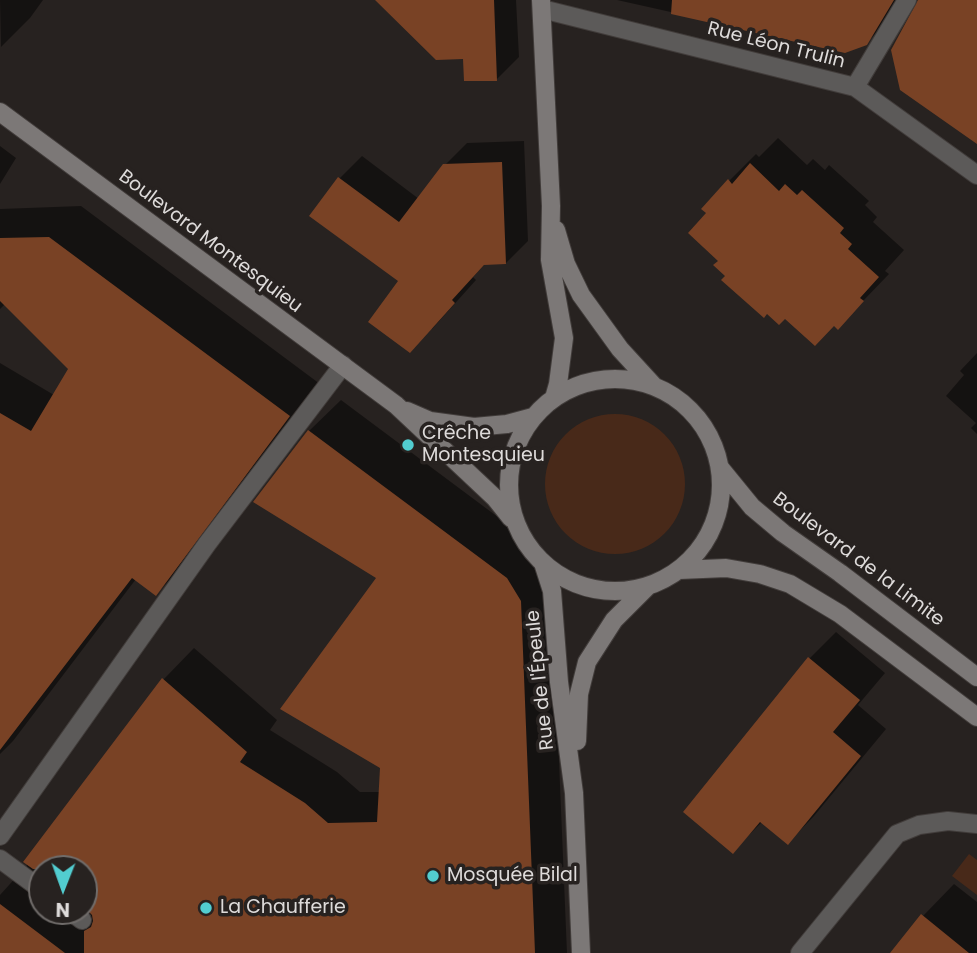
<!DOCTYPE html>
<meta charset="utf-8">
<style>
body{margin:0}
#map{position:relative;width:977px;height:953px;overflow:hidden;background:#272220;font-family:Poppins,sans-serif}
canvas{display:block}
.north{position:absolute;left:28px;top:855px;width:70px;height:70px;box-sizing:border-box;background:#272220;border:2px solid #706c6a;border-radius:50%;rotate:181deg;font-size:19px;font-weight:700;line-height:28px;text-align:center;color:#dedbda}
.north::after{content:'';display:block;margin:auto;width:24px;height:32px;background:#52cdd0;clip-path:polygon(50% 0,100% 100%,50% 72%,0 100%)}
</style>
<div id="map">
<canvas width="977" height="953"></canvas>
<div class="north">N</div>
</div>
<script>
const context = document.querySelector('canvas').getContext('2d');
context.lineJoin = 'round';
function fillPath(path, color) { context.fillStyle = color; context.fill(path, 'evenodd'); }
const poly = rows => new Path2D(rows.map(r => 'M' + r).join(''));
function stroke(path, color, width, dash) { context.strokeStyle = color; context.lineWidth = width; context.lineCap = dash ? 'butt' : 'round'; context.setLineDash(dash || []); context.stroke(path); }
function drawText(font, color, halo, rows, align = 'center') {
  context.font = font + ' Poppins,sans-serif'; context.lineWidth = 7; context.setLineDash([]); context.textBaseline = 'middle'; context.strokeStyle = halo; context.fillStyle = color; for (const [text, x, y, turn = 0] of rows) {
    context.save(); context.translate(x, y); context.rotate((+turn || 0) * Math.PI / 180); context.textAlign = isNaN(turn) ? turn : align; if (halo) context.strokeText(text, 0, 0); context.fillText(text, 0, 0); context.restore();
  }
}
fillPath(poly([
 '545 484a70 70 0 1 1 140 0a70 70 0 1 1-140 0Z',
 [969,854,977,860,977,895,952,876]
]), '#482919');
fillPath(poly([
 [0,0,43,0,30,18,1,47],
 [378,0,516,0,519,57,497,79],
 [617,0,898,0,880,29,866,43,845,51],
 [778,138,807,165,813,159,825,170,829,165,869,201,865,205,877,217,873,222,904,250,885,271,889,274,838,327,835,324,785,317,721,260,708,213,729,181,756,154,759,157],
 [524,141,528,241,506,263,485,264,473,277,476,280,432,329,400,280,312,215,340,178,362,156,419,199,445,165,467,143],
 [0,146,16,158,0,184],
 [81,206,320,384,187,562,156,594,136,579,13,741,0,754,0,363,54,395,70,369,5,304,0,309,0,209],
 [977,353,977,434,971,428,976,423,946,396,964,375,960,371],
 [341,400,538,547,551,569,567,953,0,953,0,895,28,864,163,680,194,648,277,720,270,730,337,772,360,792,381,792,379,578,309,431],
 [42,869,84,869,84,911,42,911],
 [836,632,885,673,858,705,886,729,814,816,788,843,762,822,733,851,685,812,810,658],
 [954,884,977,902,977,953,892,953,923,916]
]), '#0007');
fillPath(poly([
 [375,0,494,0,497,81,464,81,463,59,436,60],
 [672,0,894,0,867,45,845,53,671,14],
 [918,0,977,0,977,144,900,90,891,50],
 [502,162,506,264,484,265,452,300,455,303,410,353,368,322,398,281,309,216,338,177,399,222,443,164],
 [750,163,779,191,785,184,797,195,802,190,844,228,840,233,852,244,848,249,879,277,860,298,864,301,838,330,834,326,815,346,785,319,779,325,767,314,764,318,721,280,725,276,713,265,718,261,688,233,706,213,701,209,728,179,732,184],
 [49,237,290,416,156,596,132,578,0,750,0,413,31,431,68,369,0,301,0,238],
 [308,430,507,578,521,601,535,953,84,953,84,931,91,927,93,921,92,915,84,907,84,869,33,869,23,862,162,678,247,752,240,762,305,803,328,823,377,822,380,768,280,709,376,578,253,502],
 [808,657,860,700,833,732,861,756,788,845,760,822,733,854,683,812],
 [0,904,65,953,0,953],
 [921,914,969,953,890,953]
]), '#794225');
const lane = poly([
 [0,836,207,544,343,365],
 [0,859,42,890],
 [70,911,82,920],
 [800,953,897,834,919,825,948,821,977,824]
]);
const street = poly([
 [542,9,855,87,977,175],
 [855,87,907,0]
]);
const secondary = poly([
 [541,0,551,206,550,260,564,338,558,384,554,398],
 [0,112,396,405,495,498,511,518],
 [556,230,566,264,581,295,620,349,653,385],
 '509 485a106 106 0 1 1 212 0a106 106 0 1 1-212 0Z',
 [407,411,430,421,474,427,507,424,533,417],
 [721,469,752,507,783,533,840,573,977,677],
 [543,563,552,591,559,682,574,793,581,953],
 [679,570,726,568,760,574,790,584,840,614,977,717],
 [577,741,579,694,587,662,614,620,648,586]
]);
stroke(lane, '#413c3a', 20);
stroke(street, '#413c3a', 20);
stroke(secondary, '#413c3a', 20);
stroke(lane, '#5c5a59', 18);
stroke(street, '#5c5a59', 18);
stroke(secondary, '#7c7877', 18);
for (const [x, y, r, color] of [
 [408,445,7,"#52cdd0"],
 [433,876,7,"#52cdd0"],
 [206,908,7,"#52cdd0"]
]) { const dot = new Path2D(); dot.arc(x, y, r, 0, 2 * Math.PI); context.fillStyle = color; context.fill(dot); stroke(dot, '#272220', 2.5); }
drawText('19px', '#dedbda', '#272220', [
 ["Rue Léon Trulin",776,46,14],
 ["Boulevard Montesquieu",210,242,37],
 ["Boulevard de la Limite",858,560,37],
 ["Rue de l'Épeule",541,680,-96]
]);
drawText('19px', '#dedbda', '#272220', [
 ["Crêche",422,434],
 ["Montesquieu",422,456],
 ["Mosquée Bilal",447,876],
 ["La Chaufferie",220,908]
], 'left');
</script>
